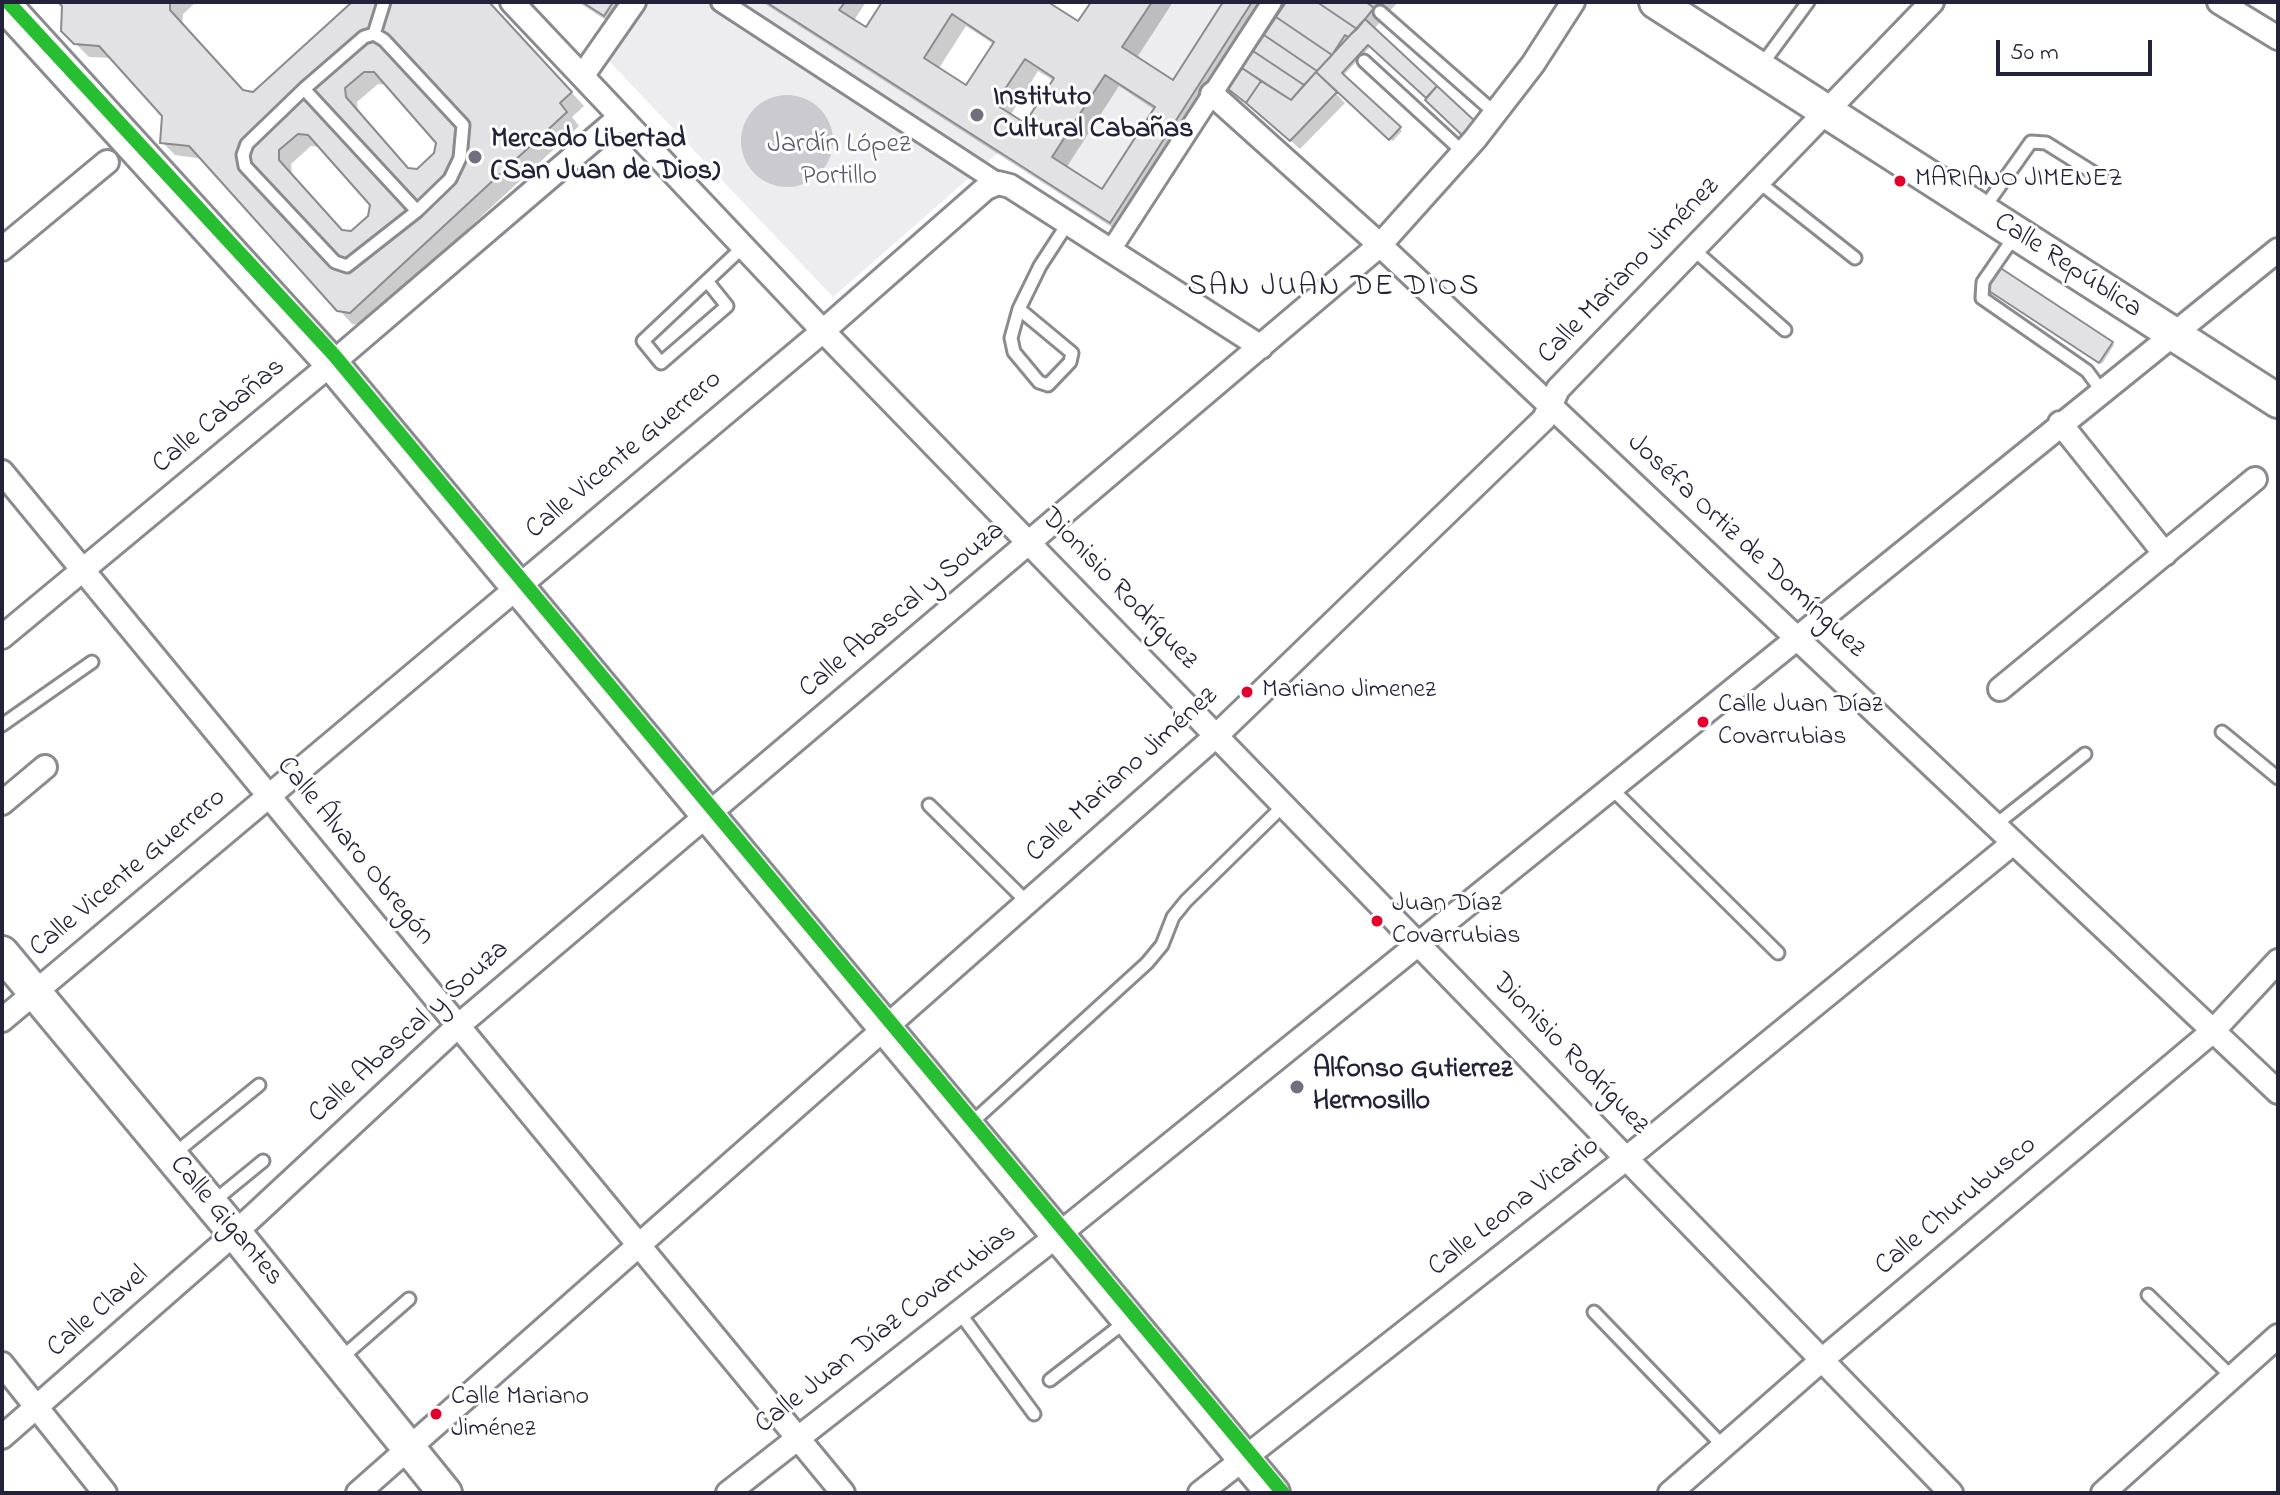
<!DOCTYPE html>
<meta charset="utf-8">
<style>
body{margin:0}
#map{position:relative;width:2280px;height:1495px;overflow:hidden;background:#fff;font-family:"Indie Flower",sans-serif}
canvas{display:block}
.frame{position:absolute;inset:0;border:4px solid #22223b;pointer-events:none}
.scale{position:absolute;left:1996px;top:40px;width:156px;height:36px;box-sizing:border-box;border:4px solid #22223b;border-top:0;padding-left:10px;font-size:24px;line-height:28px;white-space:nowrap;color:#22223b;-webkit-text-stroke:6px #fff;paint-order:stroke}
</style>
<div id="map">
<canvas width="2280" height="1495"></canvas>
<div class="frame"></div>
<div class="scale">50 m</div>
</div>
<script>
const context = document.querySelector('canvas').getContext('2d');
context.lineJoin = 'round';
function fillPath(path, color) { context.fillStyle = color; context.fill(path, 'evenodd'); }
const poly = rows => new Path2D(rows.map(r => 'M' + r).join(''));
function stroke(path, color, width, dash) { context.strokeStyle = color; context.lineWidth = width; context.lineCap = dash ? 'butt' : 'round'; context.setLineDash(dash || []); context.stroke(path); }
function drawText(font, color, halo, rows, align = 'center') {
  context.font = font + ' "Indie Flower",sans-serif'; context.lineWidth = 6; context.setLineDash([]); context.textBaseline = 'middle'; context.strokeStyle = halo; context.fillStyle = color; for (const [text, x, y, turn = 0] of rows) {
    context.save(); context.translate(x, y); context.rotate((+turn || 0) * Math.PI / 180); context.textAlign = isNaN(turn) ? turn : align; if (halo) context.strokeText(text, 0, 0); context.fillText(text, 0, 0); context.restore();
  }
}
fillPath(poly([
 [642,2,766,2,999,152,833,297,606,58],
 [1152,2,1223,2,1173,80,1122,47],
 [1105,75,1155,107,1102,189,1052,157]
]), '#ededef');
fillPath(poly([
 '741 141a46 46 0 1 1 92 0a46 46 0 1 1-92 0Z'
]), '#cacad0');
fillPath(poly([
 [61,2,196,2,183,14,182,25,243,93,253,94,355,2,487,2,584,106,572,117,579,126,364,325,352,324,203,159,175,155,162,142,164,115,113,58,89,57,63,31,64,6],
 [378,84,388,85,438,142,436,154,418,171,409,170,358,113,357,102],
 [311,146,322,147,372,205,370,217,352,233,342,232,292,175,291,164],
 [578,2,634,2,618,28],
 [762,2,866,2,853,22,866,30,884,2,1045,2,1079,24,1093,2,1173,2,1136,59,1173,83,1225,2,1274,2,1124,235],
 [966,26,995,45,967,88,939,68],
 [1038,71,1054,81,1025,126,1010,116],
 [1119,86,1155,110,1102,191,1066,168],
 [1288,2,1398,2,1373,30,1436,87,1428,98,1371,46,1343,76,1402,131,1393,141,1332,85,1330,87,1345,103,1300,149,1231,89],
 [1990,291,2112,343,2114,345,2102,364]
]), '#0003');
const building = poly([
 [58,2,170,2,170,10,243,90,253,92,352,2,489,2,572,92,560,103,567,112,350,313,337,311,189,146,160,143,162,116,99,46,74,44,61,31,62,6,58,2],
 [364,72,374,72,436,143,434,153,417,169,408,168,346,97,345,88,364,72],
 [298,134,308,135,370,205,368,216,351,231,342,230,279,160,279,150,298,134],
 [582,2,613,2,604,16,582,2],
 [766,2,845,2,839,10,866,27,882,2,1048,2,1078,21,1091,2,1152,2,1122,47,1173,80,1223,2,1252,2,1110,223,766,2],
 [952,14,994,42,966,85,924,58,952,14],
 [1025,59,1054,78,1025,123,995,104,1025,59],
 [1105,75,1155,107,1102,189,1052,157,1105,75],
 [1286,2,1317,2,1357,29,1348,37,1345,35,1332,55,1276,17,1286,2],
 [1317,2,1366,2,1374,8,1357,29,1317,2],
 [1276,17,1332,55,1317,71,1264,35,1276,17],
 [1365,19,1437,86,1426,98,1368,45,1342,73,1401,127,1389,140,1316,72,1365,19],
 [1264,35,1317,71,1316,72,1304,85,1253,51,1264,35],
 [1253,51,1304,85,1291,100,1242,68,1253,51],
 [1242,68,1261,81,1246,103,1228,89,1242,68],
 [1316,72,1337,92,1290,141,1246,103,1261,81,1291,100,1316,72],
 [1437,86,1477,123,1464,137,1425,100,1437,86],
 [1999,267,2113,342,2099,363,1986,289,1999,267]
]);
fillPath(building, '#e2e2e4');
stroke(building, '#8a8a8f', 2);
const service = poly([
 [1380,12,1495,113],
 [374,34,384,2],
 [1364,61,1463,152],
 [1760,67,1808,2],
 [304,89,417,211,347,266,335,262,245,166,243,155,247,144,304,89,364,37,374,34,384,40,463,125,460,158,450,179,417,211],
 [1760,183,1855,258],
 [1982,211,2031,142,2046,143,2102,178],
 [2014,237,1983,282,1982,298,2087,371,2101,390],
 [1694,250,1785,330],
 [707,281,727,306,661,363,643,341,743,247],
 [1019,309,1072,353,1070,362,1048,385,1039,382,1014,352,1011,338,1019,309,1040,266,1068,223],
 [2,725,92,662],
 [2222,732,2278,778],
 [1611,788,1778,953],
 [929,805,1027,902],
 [1994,826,2085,754],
 [968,1126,1147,963,1162,945,1173,917,1186,901,1284,805],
 [174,1154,259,1085],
 [214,1201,263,1161],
 [2148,1295,2232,1377],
 [959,1312,1034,1414],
 [1594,1312,1723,1446],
 [339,1360,409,1299],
 [1050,1380,1125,1322]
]);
const pedestrian = poly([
 [721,2,998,183],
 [1111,250,1272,2]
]);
const minor = poly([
 [512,2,823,331,1951,1493],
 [2219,2,2278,38],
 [583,75,634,2],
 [1212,94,1380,245,2278,1092],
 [2,249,107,162],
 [2060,423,2165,554],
 [2,472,843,1493],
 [2,637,343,354,620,117],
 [2000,689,2255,479],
 [2,803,45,767],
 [2,1020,823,331,986,188,998,183,1010,186,1261,347],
 [2,1364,105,1493],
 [2,1437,235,1233,458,1026,1380,245,1475,139,1533,64,1573,2],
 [358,1493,1217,735,1544,419,1558,389,1932,2],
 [728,1493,1058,1235,2278,250],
 [1200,1493,1627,1158,2012,844],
 [1670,1493,1823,1359,2213,1031,2278,961],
 [2103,1493,2278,1336]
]);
const secondary = poly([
 [2,2,332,364,1273,1493],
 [1656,2,2278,401],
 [2,953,235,1233,445,1493]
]);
stroke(service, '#8a8a8f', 17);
stroke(pedestrian, '#8a8a8f', 24);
stroke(minor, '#8a8a8f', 28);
stroke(secondary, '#8a8a8f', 38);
stroke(service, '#fff', 11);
stroke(pedestrian, '#fff', 18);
stroke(minor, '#fff', 22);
stroke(secondary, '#fff', 32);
stroke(poly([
 [8,2,334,355,1283,1493]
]), '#27be31', 14);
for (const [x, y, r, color] of [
 [977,115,8,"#6f6f80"],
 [475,157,8,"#6f6f80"],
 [1900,181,7,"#e4002b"],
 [1247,692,7,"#e4002b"],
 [1703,722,7,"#e4002b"],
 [1377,921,7,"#e4002b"],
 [1297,1087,8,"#6f6f80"],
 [436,1414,7,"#e4002b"]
]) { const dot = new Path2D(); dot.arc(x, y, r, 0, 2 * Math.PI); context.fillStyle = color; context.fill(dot); stroke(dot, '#fff', 3); }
drawText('26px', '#22223b', '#fff', [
 ["MARIANO JIMENEZ",1915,181],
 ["Mariano Jimenez",1262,692],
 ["Calle Juan Díaz",1718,707],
 ["Covarrubias",1718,739],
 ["Juan Díaz",1392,906],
 ["Covarrubias",1392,938],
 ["Calle Mariano",451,1399],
 ["Jiménez",451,1431]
], 'left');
drawText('bold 28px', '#22223b', '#fff', [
 ["Instituto",993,99],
 ["Cultural Cabañas",993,131],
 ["Mercado Libertad",491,141],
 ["(San Juan de Dios)",491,173],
 ["Alfonso Gutierrez",1313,1071],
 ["Hermosillo",1313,1103]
], 'left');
drawText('28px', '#5b5b6d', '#fff', [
 ["Jardín López",839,146],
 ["Portillo",839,178]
]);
drawText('28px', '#22223b', '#fff', [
 ["Calle República",2067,267,33],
 ["Calle Mariano Jiménez",1630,272,-46],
 ["Calle Cabañas",220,417,-40],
 ["Calle Vicente Guerrero",625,456,-40],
 ["Joséfa Ortiz de Domínguez",1745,547,43],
 ["Dionisio Rodríguez",1118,590,46],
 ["Calle Abascal y Souza",903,611,-40],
 ["Calle Mariano Jiménez",1123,776,-42],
 ["Calle Álvaro Obregón",354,852,51],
 ["Calle Vicente Guerrero",129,874,-40],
 ["Calle Abascal y Souza",410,1033,-42],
 ["Dionisio Rodríguez",1569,1055,46],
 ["Calle Churubusco",1957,1207,-40],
 ["Calle Leona Vicario",1515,1208,-38],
 ["Calle Gigantes",225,1222,50],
 ["Calle Clavel",99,1313,-41],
 ["Calle Juan Díaz Covarrubias",887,1330,-38]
]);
context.letterSpacing = '2px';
drawText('30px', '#22223b', '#fff', [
 ["SAN JUAN DE DIOS",1334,289]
]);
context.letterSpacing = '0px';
</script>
